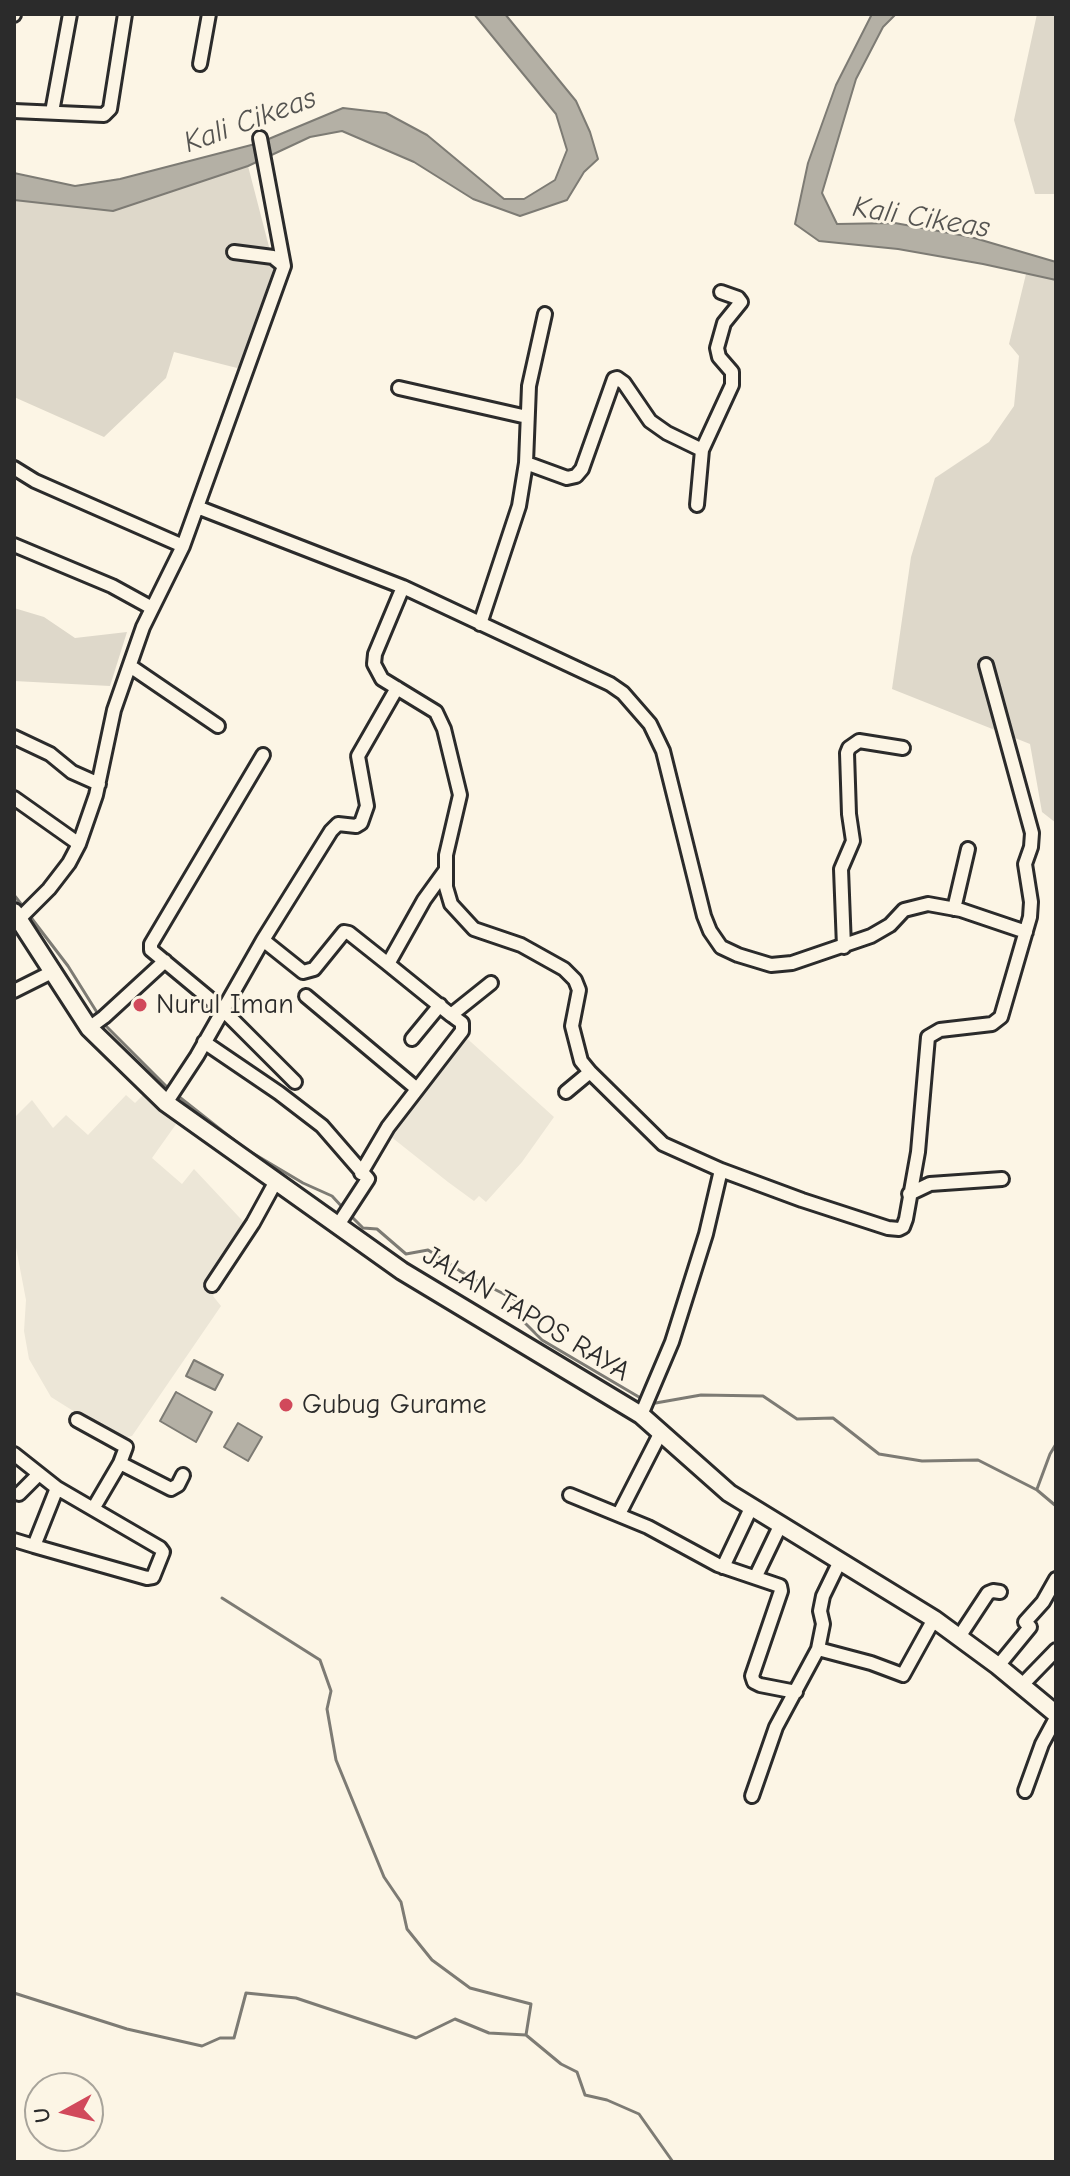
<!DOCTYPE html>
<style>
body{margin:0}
#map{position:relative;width:1070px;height:2176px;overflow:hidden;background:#fcf5e5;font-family:"Comic Neue",sans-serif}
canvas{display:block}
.frame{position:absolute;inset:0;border:16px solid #2b2b2b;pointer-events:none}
.north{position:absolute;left:24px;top:2072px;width:80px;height:80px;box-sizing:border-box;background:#fcf5e5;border:2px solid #a8a49b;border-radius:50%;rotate:262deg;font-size:22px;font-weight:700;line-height:32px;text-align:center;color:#2b2b2b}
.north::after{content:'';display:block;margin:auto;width:28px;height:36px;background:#d1495b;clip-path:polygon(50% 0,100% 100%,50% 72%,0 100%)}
</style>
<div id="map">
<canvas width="1070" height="2176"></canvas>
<div class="frame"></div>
<div class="north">U</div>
</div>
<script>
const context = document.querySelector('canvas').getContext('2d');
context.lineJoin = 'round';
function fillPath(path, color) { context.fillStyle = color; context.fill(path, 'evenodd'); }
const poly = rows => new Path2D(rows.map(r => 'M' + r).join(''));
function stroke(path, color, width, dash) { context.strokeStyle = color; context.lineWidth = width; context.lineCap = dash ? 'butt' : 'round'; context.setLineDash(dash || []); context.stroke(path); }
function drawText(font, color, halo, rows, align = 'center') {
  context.font = font + ' "Comic Neue",sans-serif'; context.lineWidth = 6; context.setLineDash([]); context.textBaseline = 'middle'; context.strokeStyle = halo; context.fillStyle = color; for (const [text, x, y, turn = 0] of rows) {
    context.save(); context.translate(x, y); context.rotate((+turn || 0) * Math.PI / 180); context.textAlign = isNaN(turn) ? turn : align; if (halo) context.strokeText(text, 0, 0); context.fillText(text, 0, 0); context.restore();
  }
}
fillPath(poly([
 [461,1033,554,1117,522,1162,486,1202,479,1196,474,1201,448,1182,385,1132],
 [145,1093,179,1120,152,1158,182,1184,194,1169,253,1232,213,1296,221,1306,132,1436,118,1439,51,1397,29,1359,24,1331,26,1300,14,1237,14,1118,32,1100,53,1128,66,1115,88,1135,126,1095,135,1103]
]), '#ece6d7');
fillPath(poly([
 [1037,14,1056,14,1056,194,1035,194,1014,120],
 [248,166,274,266,241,369,174,352,166,378,104,437,14,397,14,200,113,211],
 [1026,274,1056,280,1056,823,1042,812,1030,744,892,689,911,557,935,478,989,442,1014,406,1019,356,1009,344],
 [14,608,44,617,75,638,127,632,110,686,14,681]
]), '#ded8ca');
const water = poly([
 [474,14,505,14,576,101,590,132,598,159,584,172,567,200,520,216,473,199,414,162,342,131,310,137,248,166,113,211,14,200,14,173,75,186,120,179,259,143,343,108,386,113,427,135,504,199,524,199,555,180,567,150,556,114,474,14],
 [872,14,896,14,883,27,856,79,822,193,837,224,895,223,971,237,1056,262,1056,280,983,264,898,249,819,241,795,224,808,163,836,85,872,14],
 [194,1360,223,1375,215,1390,186,1376,194,1360],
 [176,1392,212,1412,196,1442,160,1421,176,1392],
 [238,1423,262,1437,248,1461,224,1447,238,1423]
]);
fillPath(water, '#b4b0a5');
stroke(water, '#7d7b74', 2);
stroke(poly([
 [14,895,25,909],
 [29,915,68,966,98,1014],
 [106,1026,167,1087],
 [178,1096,244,1148,303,1183,332,1196,345,1210],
 [350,1215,363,1228,377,1229,406,1254,428,1250,468,1276,518,1301,525,1323,542,1340,644,1400],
 [650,1404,701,1395,763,1396,797,1419,833,1418,879,1454,922,1461,978,1460,1037,1490,1056,1506],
 [1037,1489,1050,1454,1056,1444],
 [222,1598,320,1660,331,1691,327,1709,336,1760,384,1877,401,1902,407,1929,432,1960,470,1988,531,2004,526,2035,561,2064,577,2072,585,2095,607,2100,639,2114,673,2162],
 [14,1993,127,2029,202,2046,220,2038,234,2038,246,1993,296,1998,416,2038,455,2019,489,2033,526,2035]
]), '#7d7b74', 3);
const street = poly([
 [14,15,14,14],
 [200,64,209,14],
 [14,111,104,115,110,109,125,14],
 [52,112,70,14],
 [234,252,273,257,284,266],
 [399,388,527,417],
 [702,450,732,385,732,372,719,357,717,348,724,323,741,302,738,298,721,292],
 [526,463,567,478,576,476,582,469,614,379,617,378,624,383,650,421,667,433,702,450,697,505],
 [14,468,35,481,183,546],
 [197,507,403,587,610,684,623,693,650,724,663,751,704,916,710,931,721,947,738,955,771,965,792,963,871,936,890,925,904,910,928,904,961,910,1026,932],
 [14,545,112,586,152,608],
 [403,587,375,654,374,664,382,679,436,712,444,729,460,795,446,855,446,887,451,904,474,929,521,945,564,969,575,980,579,990,572,1026,581,1061,590,1072,663,1144,721,1170],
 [480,624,519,506,526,463,529,386,545,314],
 [130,666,218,726],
 [14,737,50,754,72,772,99,784],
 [263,755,151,944,151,950,222,1009,295,1082],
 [14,798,79,844],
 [445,871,424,900,388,964,451,1015,491,983],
 [954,909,968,849],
 [19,919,49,889,69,863,79,844,96,795,114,710,143,627,183,546,284,266,260,138],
 [263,940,303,972,314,969,344,932,349,933,388,964],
 [844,947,841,869,853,841,849,814,847,753,849,748,859,741,903,748],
 [14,991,54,971],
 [306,996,417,1089],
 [89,1028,104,1017,165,961],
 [412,1039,440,1005],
 [204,1042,279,1093,322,1126,368,1179,338,1225],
 [566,1092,590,1072],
 [166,1103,197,1056,263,940,331,831,338,824,356,826,361,823,367,806,358,756,397,688],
 [361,1173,388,1127,462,1031,462,1023,451,1015],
 [909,1194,930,1184,1002,1179],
 [212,1285,253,1223,276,1181],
 [641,1415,672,1342,706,1234,721,1170,802,1200,888,1228,899,1229,903,1227,906,1219,918,1152,928,1037,940,1030,992,1024,1001,1017,1030,917,1031,902,1025,864,1031,847,1032,833,986,665],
 [77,1420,126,1447,120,1463,93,1509],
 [14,1454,57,1488,160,1548,163,1552,153,1577,147,1578,34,1546,57,1488],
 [120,1463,171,1489,178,1485,183,1475],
 [19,1494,39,1474],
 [570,1495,648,1527,718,1565,780,1586,781,1591,752,1676,754,1682,760,1685,796,1692],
 [619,1514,661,1432],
 [14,1540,34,1546],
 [723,1567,751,1508],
 [756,1576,780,1526],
 [959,1637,988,1593,993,1591,1000,1592],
 [818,1649,871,1663,903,1675,934,1619],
 [998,1666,1030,1627,1025,1622,1043,1602,1056,1579],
 [1022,1685,1056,1650],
 [1025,1791,1042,1744,1056,1718],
 [752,1796,776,1727,818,1649,823,1624,820,1611,823,1596,840,1561]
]);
const secondary = poly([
 [14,912,89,1028,166,1103,402,1271,641,1415,729,1493,934,1619,998,1666,1056,1714]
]);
stroke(street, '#2b2b2b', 18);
stroke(secondary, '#2b2b2b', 22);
stroke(street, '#fcf5e5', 12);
stroke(secondary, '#fcf5e5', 16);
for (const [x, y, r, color] of [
 [140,1005,8,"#d1495b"],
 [286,1405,8,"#d1495b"]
]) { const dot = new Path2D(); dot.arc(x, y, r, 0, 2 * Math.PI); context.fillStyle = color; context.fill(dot); stroke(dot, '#fcf5e5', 3); }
drawText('28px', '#2b2b2b', '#fcf5e5', [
 ["Nurul Iman",156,1005],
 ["Gubug Gurame",302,1405]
], 'left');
drawText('28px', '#2b2b2b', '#fcf5e5', [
 ["JALAN TAPOS RAYA",526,1314,31]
]);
drawText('italic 30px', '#545350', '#fcf5e5', [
 ["Kali Cikeas",250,121,-20],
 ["Kali Cikeas",921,218,9]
]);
</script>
